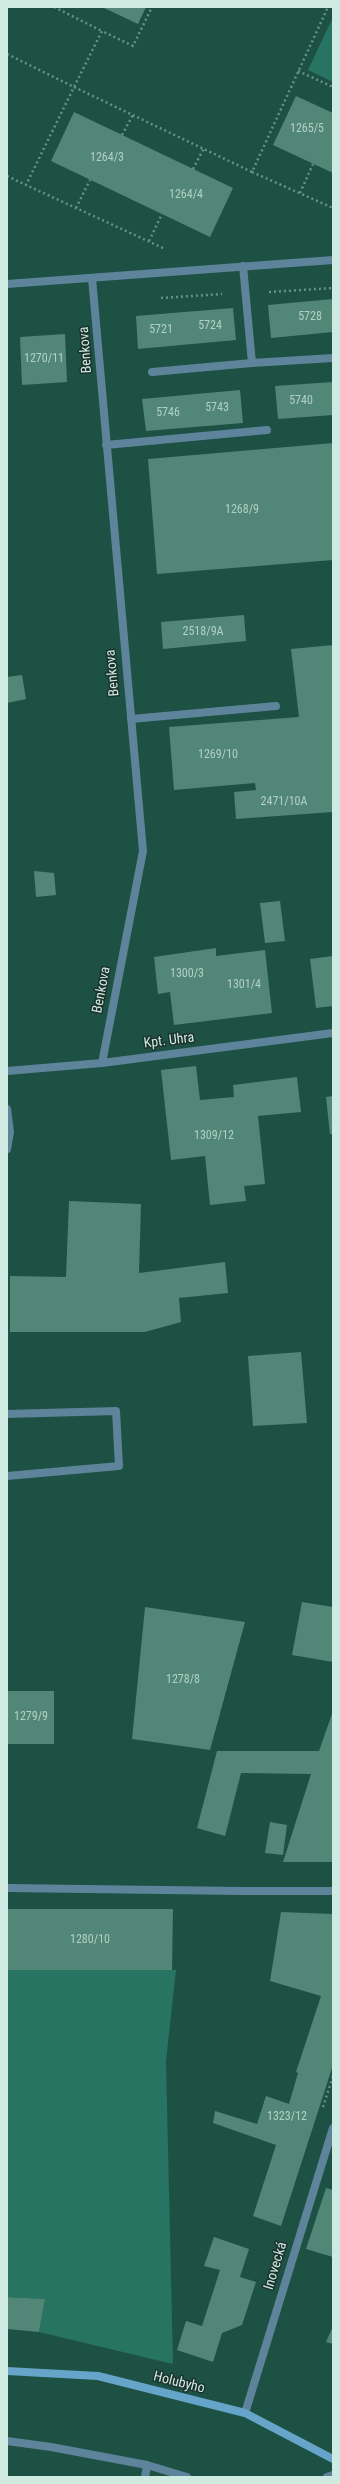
<!DOCTYPE html>
<meta charset="utf-8">
<style>
body{margin:0}
#map{position:relative;width:340px;height:2484px;overflow:hidden;background:#1c5144;font-family:"Roboto Condensed",sans-serif}
canvas{display:block}
.frame{position:absolute;inset:0;border:8px solid #cfeae1;pointer-events:none}
</style>
<div id="map">
<canvas width="340" height="2484"></canvas>
<div class="frame"></div>
</div>
<script>
const context = document.querySelector('canvas').getContext('2d');
context.lineJoin = 'round';
function fillPath(path, color) { context.fillStyle = color; context.fill(path, 'evenodd'); }
const poly = rows => new Path2D(rows.map(r => 'M' + r).join(''));
function stroke(path, color, width, dash) { context.strokeStyle = color; context.lineWidth = width; context.lineCap = dash ? 'butt' : 'round'; context.setLineDash(dash || []); context.stroke(path); }
function drawText(font, color, halo, rows, align = 'center') {
  context.font = font + ' "Roboto Condensed",sans-serif'; context.lineWidth = 3; context.setLineDash([]); context.textBaseline = 'middle'; context.strokeStyle = halo; context.fillStyle = color; for (const [text, x, y, turn = 0] of rows) {
    context.save(); context.translate(x, y); context.rotate((+turn || 0) * Math.PI / 180); context.textAlign = isNaN(turn) ? turn : align; if (halo) context.strokeText(text, 0, 0); context.fillText(text, 0, 0); context.restore();
  }
}
fillPath(poly([
 [333,17,333,82,308,70],
 [7,1970,176,1970,166,2061,173,2364,39,2332,45,2299,7,2297]
]), '#287462');
fillPath(poly([
 [102,7,146,7,138,24],
 [296,96,333,113,333,173,273,145],
 [74,112,233,188,210,237,51,161],
 [333,299,333,332,271,338,268,305],
 [233,308,236,340,138,349,136,316],
 [65,334,67,382,22,385,20,337],
 [333,382,333,415,278,419,275,386],
 [240,390,243,423,146,431,142,399],
 [333,443,333,560,157,574,148,459],
 [244,615,246,641,163,649,161,622],
 [333,645,333,812,236,819,234,792,256,790,255,783,174,790,169,727,299,717,291,649],
 [22,675,26,699,7,703,7,677],
 [34,871,54,873,56,895,36,897],
 [280,901,285,941,265,943,260,903],
 [216,948,216,956,265,950,272,1013,174,1025,170,992,158,994,154,957],
 [333,956,333,1006,316,1008,310,959],
 [196,1066,200,1100,234,1097,233,1085,297,1077,301,1112,258,1116,265,1184,244,1186,246,1201,210,1205,205,1156,171,1160,161,1070],
 [333,1096,333,1134,330,1134,326,1097],
 [69,1201,141,1204,139,1273,225,1262,228,1293,179,1298,181,1322,145,1332,10,1332,10,1276,66,1277],
 [301,1352,307,1423,253,1426,248,1356],
 [302,1602,333,1607,333,1662,292,1655],
 [145,1607,245,1622,210,1750,132,1739],
 [7,1691,54,1691,54,1744,7,1744],
 [333,1711,333,1862,283,1862,311,1774,241,1773,225,1836,197,1828,217,1751,319,1751],
 [270,1822,287,1825,283,1855,265,1853],
 [7,1909,173,1909,172,1970,7,1970],
 [281,1912,333,1914,333,2065,281,2226,253,2216,276,2145,213,2123,215,2111,257,2124,266,2096,289,2104,298,2073,296,2072,321,1996,270,1981],
 [326,2188,333,2190,333,2257,306,2249],
 [214,2237,249,2249,240,2277,256,2282,242,2325,222,2333,213,2362,177,2350,186,2321,202,2326,220,2270,204,2266],
 [7,2297,45,2299,39,2332,7,2329],
 [333,2326,333,2344,326,2342]
]), '#528677');
stroke(poly([
 [54,7,102,31],
 [7,54,74,87,102,31,133,46,152,7],
 [298,71,333,87],
 [122,135,134,113],
 [193,169,204,148],
 [252,172,333,208],
 [7,176,26,185],
 [300,193,313,164],
 [76,208,90,180],
 [149,241,162,214],
 [163,248,26,185,74,87,252,172,328,7],
 [269,292,333,288],
 [161,298,222,294],
 [323,2107,333,2076]
]), '#689287', 2.5, [2, 3]);
stroke(poly([
 [243,266,252,363,333,358],
 [152,372,252,363],
 [106,445,267,430],
 [131,719,276,706],
 [7,1109,10,1132,7,1149],
 [7,1414,116,1411,119,1466,7,1476],
 [7,1888,241,1891],
 [7,2441,51,2447,147,2465,187,2477],
 [145,2477,147,2465],
 [327,2477,333,2475]
]), '#5d849b', 8);
stroke(poly([
 [92,278,143,851,102,1063],
 [7,284,333,260],
 [7,1071,102,1063,333,1033],
 [241,1891,333,1891],
 [245,2413,333,2128]
]), '#5d849b', 8);
stroke(poly([
 [7,2371,98,2376,245,2413,333,2459]
]), '#66a5c9', 8);
drawText('12px', '#b0d1c6', null, [
 ["1265/5",307,129],
 ["1264/3",107,158],
 ["1264/4",186,195],
 ["5728",310,317],
 ["5724",210,326],
 ["5721",161,330],
 ["1270/11",44,359],
 ["5740",301,401],
 ["5743",217,408],
 ["5746",168,413],
 ["1268/9",242,510],
 ["2518/9A",203,632],
 ["1269/10",218,755],
 ["2471/10A",284,802],
 ["1300/3",187,974],
 ["1301/4",244,985],
 ["1309/12",214,1136],
 ["1278/8",183,1680],
 ["1279/9",31,1717],
 ["1280/10",90,1940],
 ["1323/12",287,2117]
]);
drawText('14px', '#cfeae1', '#1c322c', [
 ["Benkova",86,350,-94],
 ["Benkova",113,673,-95],
 ["Benkova",102,990,-79],
 ["Kpt. Uhra",169,1041,-7],
 ["Inovecká",276,2266,-73],
 ["Holubyho",179,2383,14]
]);
</script>
